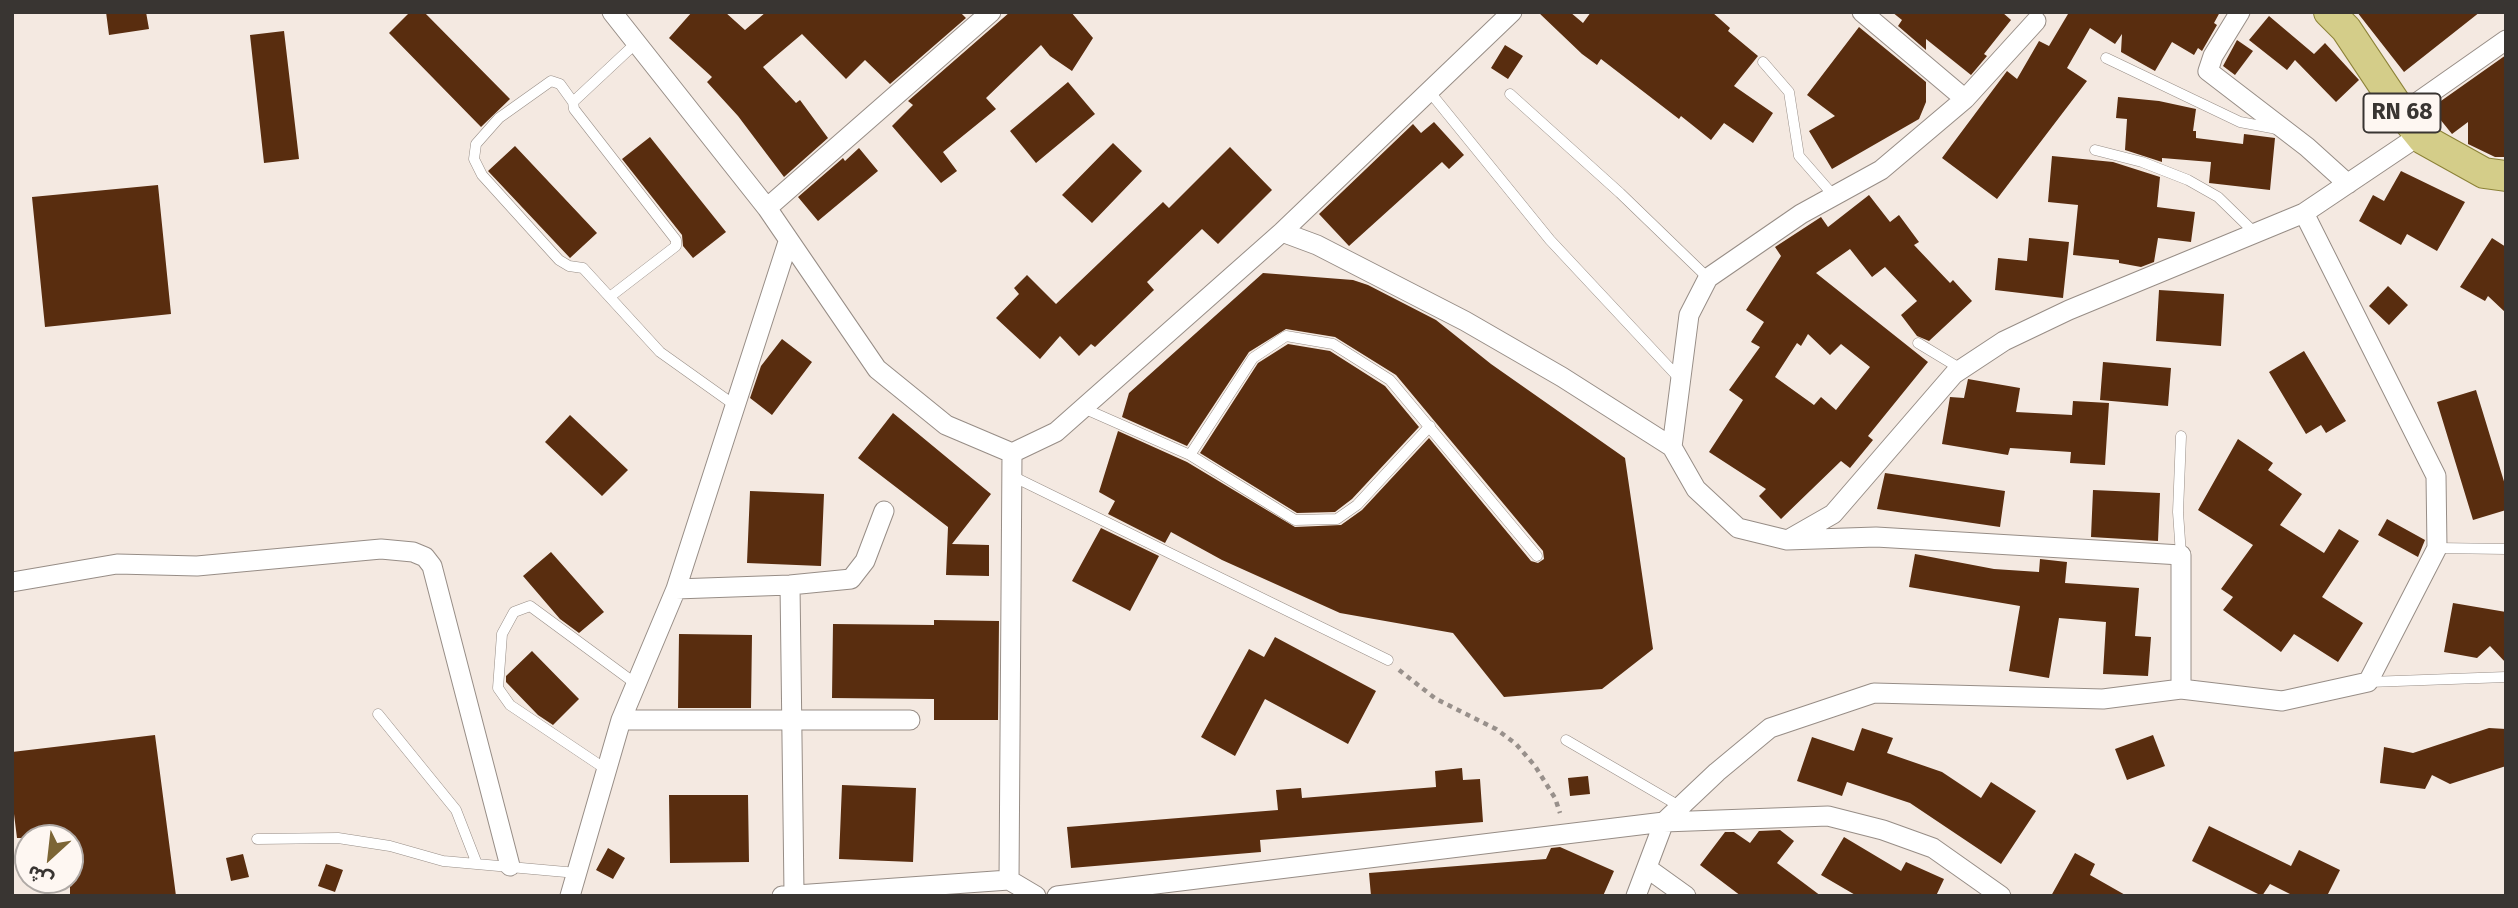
<!DOCTYPE html>
<meta charset="utf-8">
<style>
body{margin:0}
#map{position:relative;width:2518px;height:908px;overflow:hidden;background:#f4e9e1;font-family:"Fira Sans","Noto Sans Arabic",sans-serif}
canvas{display:block}
.frame{position:absolute;inset:0;border:14px solid #393532;pointer-events:none}
.north{position:absolute;left:14px;top:824px;width:70px;height:70px;box-sizing:border-box;background:#fef7f2;border:2px solid #afa9a5;border-radius:50%;rotate:207deg;font-size:19px;font-weight:700;line-height:28px;text-align:center;color:#393532}
.north::after{content:'';display:block;margin:auto;width:24px;height:32px;background:#7c6535;clip-path:polygon(50% 0,100% 100%,50% 72%,0 100%)}
</style>
<div id="map">
<canvas width="2518" height="908"></canvas>
<div class="frame"></div>
<div class="north">ش</div>
</div>
<script>
const context = document.querySelector('canvas').getContext('2d');
context.lineJoin = 'round';
function fillPath(path, color) { context.fillStyle = color; context.fill(path, 'evenodd'); }
const poly = rows => new Path2D(rows.map(r => 'M' + r).join(''));
function stroke(path, color, width, dash) { context.strokeStyle = color; context.lineWidth = width; context.lineCap = dash ? 'butt' : 'round'; context.setLineDash(dash || []); context.stroke(path); }
function drawText(font, color, halo, rows, align = 'center') {
  context.font = font + ' "Fira Sans",sans-serif'; context.lineWidth = 7; context.setLineDash([]); context.textBaseline = 'middle'; context.strokeStyle = halo; context.fillStyle = color; for (const [text, x, y, turn = 0] of rows) {
    context.save(); context.translate(x, y); context.rotate((+turn || 0) * Math.PI / 180); context.textAlign = isNaN(turn) ? turn : align; if (halo) context.strokeText(text, 0, 0); context.fillText(text, 0, 0); context.restore();
  }
}
fillPath(poly([
 [106,12,146,12,149,29,109,35],
 [410,12,424,12,510,99,481,127,389,33],
 [692,12,725,12,745,30,766,12,960,12,966,18,890,84,865,60,846,79,802,34,763,67,796,103,800,100,828,138,784,177,738,116,707,82,712,77,669,38],
 [1010,12,1071,12,1093,38,1072,71,1050,56,1041,45,986,98,996,109,943,152,957,171,941,183,892,126,913,105,908,101],
 [1538,12,1570,12,1583,23,1591,12,1712,12,1730,28,1728,31,1758,56,1734,86,1773,113,1753,143,1724,123,1711,140,1681,116,1679,119,1601,59,1597,65,1582,54],
 [1892,12,2002,12,2011,20,1984,54,1987,56,1971,75,1926,39,1926,50,1898,26,1902,20],
 [2065,12,2220,12,2214,23,2217,25,2202,51,2198,48,2194,55,2172,42,2155,71,2121,52,2122,34,2115,44,2090,28,2067,68,2087,81,1997,199,1942,158,2007,71,2017,79,2039,41,2049,46,2068,14],
 [2357,12,2480,12,2404,72],
 [2269,16,2314,54,2325,43,2359,80,2336,102,2295,60,2287,70,2249,40],
 [1859,27,1926,82,1926,102,1919,119,1832,169,1809,131,1835,116,1807,95],
 [284,31,299,159,264,163,250,35],
 [2237,40,2253,51,2235,75,2223,66],
 [1505,45,1523,56,1508,79,1491,68],
 [2506,55,2506,157,2495,157,2468,144,2468,122,2452,134,2431,108],
 [1068,82,1095,114,1036,163,1010,131],
 [2118,97,2159,101,2196,109,2193,131,2196,131,2196,138,2243,144,2244,134,2275,138,2270,190,2209,183,2211,162,2162,158,2162,162,2125,150,2127,119,2116,118],
 [1434,122,1464,155,1449,169,1442,162,1349,246,1319,214,1413,124,1421,133],
 [650,137,726,232,693,258,683,246,682,235,622,159],
 [1113,143,1142,171,1092,223,1062,195],
 [515,146,597,233,570,258,488,171],
 [1230,147,1272,190,1218,244,1202,229,1147,282,1154,290,1095,347,1091,344,1079,356,1060,336,1040,359,996,318,1019,294,1014,288,1027,275,1056,304,1163,202,1169,208],
 [859,148,878,171,818,221,798,197,843,158,845,161],
 [2052,156,2113,162,2160,177,2157,207,2195,212,2191,242,2158,238,2154,262,2141,267,2119,263,2119,260,2073,255,2078,205,2048,202],
 [2401,171,2465,202,2437,251,2407,234,2401,245,2359,221,2373,195,2384,201],
 [158,185,171,314,45,327,32,197],
 [1869,195,1890,222,1899,215,1919,242,1914,245,1950,283,1953,280,1972,301,1929,341,1917,336,1901,315,1917,301,1885,267,1872,277,1850,249,1816,273,1928,362,1868,436,1873,440,1850,468,1841,461,1781,519,1759,496,1766,489,1709,452,1743,400,1729,390,1760,347,1751,342,1764,322,1746,310,1781,256,1775,247,1821,217,1828,227],
 [1808,334,1830,355,1841,344,1870,367,1836,410,1821,397,1814,405,1775,377,1797,343,1801,346],
 [2029,238,2069,242,2063,298,1995,290,1998,258,2027,261],
 [2492,238,2506,247,2506,313,2488,296,2485,301,2460,287],
 [1263,273,1353,280,1368,285,1436,320,1491,364,1625,458,1653,649,1602,689,1504,697,1453,633,1340,613,1222,560,1171,532,1165,543,1108,514,1115,501,1099,492,1118,431,1187,462,1295,527,1341,525,1362,510,1429,438,1531,561,1538,563,1544,559,1543,551,1396,375,1335,337,1286,329,1249,352,1187,446,1122,417,1129,393],
 [2388,286,2408,305,2389,325,2369,306],
 [2159,290,2224,294,2221,346,2156,341],
 [782,339,812,362,772,415,750,398,761,366],
 [1288,344,1330,351,1385,386,1419,427,1352,499,1335,512,1297,513,1200,453,1258,363],
 [2304,351,2346,421,2326,433,2321,425,2306,434,2269,372],
 [2103,362,2171,368,2168,406,2100,400],
 [1968,379,2020,388,2016,412,2072,415,2073,401,2109,403,2105,465,2070,463,2071,452,2010,448,2008,455,1942,444,1950,397,1964,398],
 [2476,390,2506,488,2506,510,2473,520,2437,402],
 [893,413,991,494,952,544,989,545,989,576,946,575,948,527,858,458],
 [570,415,628,470,602,496,545,442],
 [2238,439,2273,463,2268,470,2302,494,2280,525,2324,553,2339,529,2359,541,2322,597,2363,623,2338,662,2294,634,2281,652,2223,610,2233,597,2221,589,2253,545,2198,510],
 [1885,473,2005,491,2000,527,1877,509],
 [2093,490,2160,493,2158,541,2091,537],
 [750,491,824,494,821,566,747,563],
 [2387,519,2425,540,2418,557,2378,535],
 [1101,528,1159,556,1130,611,1072,581],
 [551,552,604,612,579,633,560,619,523,576],
 [1915,554,1994,569,2039,572,2040,559,2067,562,2065,583,2139,588,2135,636,2151,637,2148,676,2103,674,2106,622,2059,618,2049,678,2009,671,2020,606,1909,587],
 [2453,603,2506,612,2506,663,2490,646,2477,658,2444,652],
 [934,620,999,621,998,720,934,720,934,699,832,698,833,624,934,625],
 [679,634,752,635,751,708,678,708],
 [1275,637,1376,691,1348,744,1265,699,1235,756,1201,737,1249,649,1264,657],
 [532,651,579,699,553,725,538,715,506,682,506,676],
 [1862,728,1893,738,1887,753,1942,772,1981,798,1991,782,2036,811,2001,864,1910,803,1847,782,1842,796,1797,781,1812,737,1854,751],
 [2489,728,2506,729,2506,766,2450,784,2432,775,2425,789,2380,783,2384,747,2413,753],
 [155,735,176,896,70,896,70,838,17,838,12,798,12,752],
 [2153,735,2165,766,2127,780,2115,749],
 [1462,768,1463,780,1480,779,1483,822,1260,840,1261,852,1071,868,1067,827,1278,810,1276,790,1301,788,1302,798,1436,787,1435,771],
 [1588,776,1590,794,1570,796,1568,778],
 [842,785,916,788,913,862,839,859],
 [669,795,748,795,749,862,670,863],
 [2209,826,2291,866,2299,850,2340,870,2327,896,2294,896,2270,884,2262,896,2192,861],
 [1780,830,1794,841,1777,863,1821,896,1741,896,1700,865,1725,832,1734,832,1750,843,1759,831],
 [1844,837,1901,871,1906,862,1944,879,1936,896,1857,896,1821,875],
 [1560,847,1614,871,1603,896,1371,896,1369,873,1546,859,1551,848],
 [608,848,625,858,613,879,596,870],
 [2075,853,2095,864,2090,875,2127,896,2051,896],
 [243,854,249,877,231,881,226,858],
 [326,864,343,870,335,892,318,886]
]), '#592d0f');
const lane = poly([
 [2106,58,2240,122,2277,129],
 [1763,62,1789,92,1799,156,1834,196],
 [1429,91,1550,240,1678,377],
 [1510,94,1620,193,1708,278],
 [573,102,560,84,551,81,499,118,476,144,474,159,482,175,559,260,569,266,583,268,660,352,733,404],
 [2095,150,2142,162,2188,180,2218,197,2255,233],
 [611,296,676,246,676,240,574,109,573,102,635,44],
 [1918,343,1961,369],
 [1083,408,1190,455,1295,520,1337,519,1357,505,1430,426],
 [1190,455,1253,358,1286,336,1333,344,1390,380,1537,556],
 [1012,476,1388,660],
 [2437,548,2506,549],
 [2181,555,2178,512,2181,436],
 [2369,682,2506,677],
 [378,714,456,810,477,864],
 [1566,740,1681,807],
 [607,770,510,705,498,688,502,634,514,612,530,606,636,684],
 [257,839,338,838,390,846,443,861,577,873]
]);
const street = poly([
 [612,12,767,208,877,369,946,425,1012,453,1056,432,1282,232,1512,12],
 [2240,12,2213,56,2208,71,2307,147,2348,184],
 [1965,99,2036,21],
 [2402,113,2506,40],
 [767,208,991,12],
 [1282,232,1317,245,1465,321,1562,377,1672,447,1696,489,1738,528,1787,540,1876,537,2181,555,2181,689,2103,699,1874,693,1770,728,1717,772,1664,822,1636,896],
 [1672,447,1689,315,1708,278,1801,214,1881,170,1965,99,1862,12],
 [1791,538,1833,514,1954,374,2004,341,2069,310,2304,213,2420,135],
 [12,582,117,564,197,566,381,549,413,552,425,557,432,566,510,866],
 [790,585,794,893],
 [676,589,790,585,851,579,865,561,884,511],
 [2181,689,2282,701,2368,682,2437,548,2436,476,2304,213],
 [621,720,910,720],
 [1647,868,1686,896],
 [1009,880,1012,453],
 [570,896,621,720,676,589,788,242],
 [782,896,1009,880,1036,896],
 [1057,896,1664,822,1828,816,1883,830,1933,848,2001,896]
]);
const primary = poly([
 [2329,12,2346,29,2402,113,2423,139,2484,173,2506,176]
]);
stroke(lane, '#978d86', 11);
stroke(street, '#978d86', 21);
stroke(primary, '#8c8237', 32);
stroke(poly([
 [1399,670,1436,699,1496,729,1516,744,1535,766,1555,798,1560,813]
]), '#98908b', 4.5, [5, 5]);
stroke(lane, '#fff', 10);
stroke(street, '#fff', 19);
stroke(primary, '#d4cd89', 30);
for (const [x, y, w] of [
 [2402,113,77]
]) { const box = new Path2D(); box.roundRect(x - w / 2, y - 19.5, w, 39, 5); context.fillStyle = '#fef7f2'; context.fill(box); stroke(box, '#393532', 2); }
drawText('bold 23px', '#393532', null, [
 ["RN 68",2402,113]
]);
</script>
